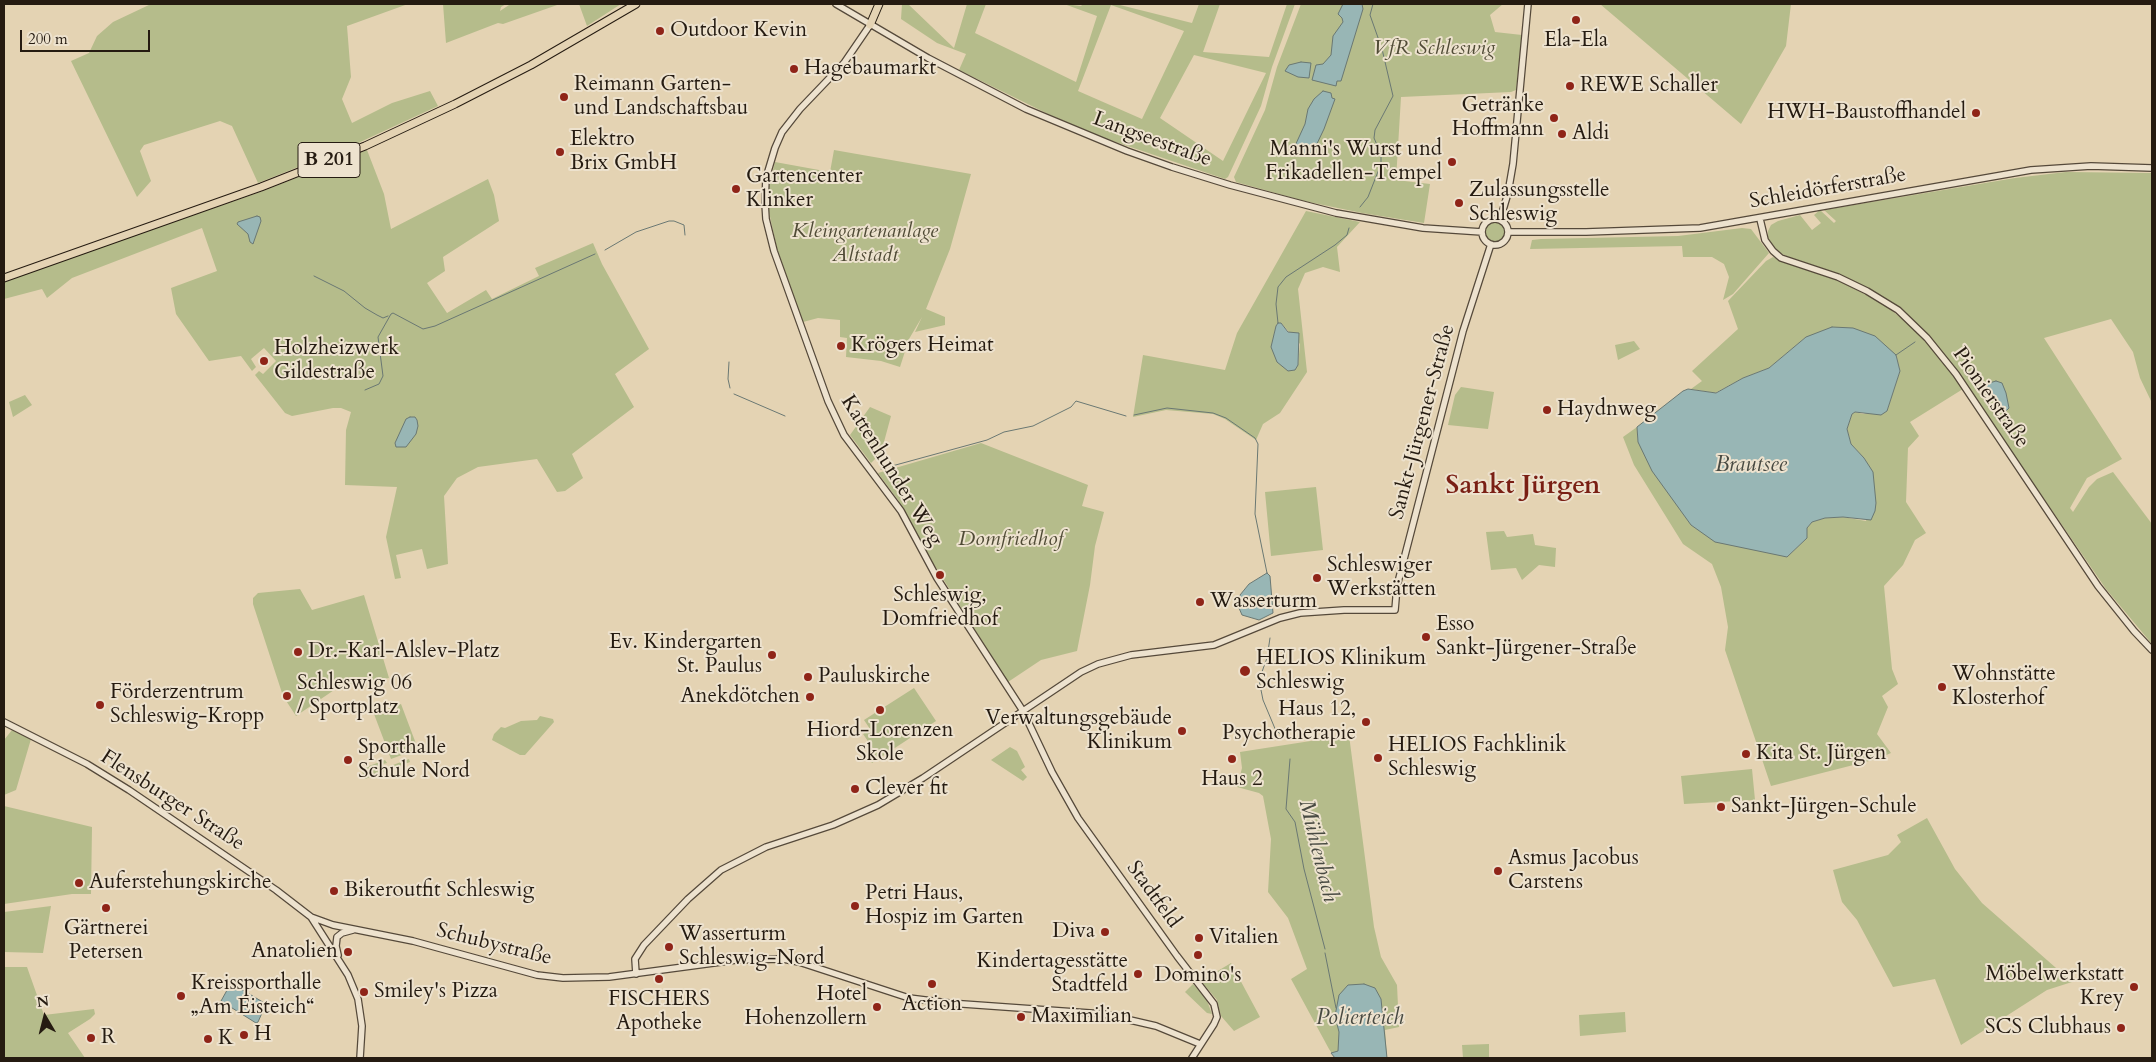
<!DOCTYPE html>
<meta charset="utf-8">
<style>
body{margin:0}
#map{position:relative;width:2156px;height:1062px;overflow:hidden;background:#e4d3b3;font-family:Cardo,serif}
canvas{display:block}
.frame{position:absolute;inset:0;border:5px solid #251b11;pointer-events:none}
.north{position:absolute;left:20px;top:992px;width:50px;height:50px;-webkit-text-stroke:4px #ede2ce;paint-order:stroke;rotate:352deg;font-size:14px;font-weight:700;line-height:20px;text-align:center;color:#251b11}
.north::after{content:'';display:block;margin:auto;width:18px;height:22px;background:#251b11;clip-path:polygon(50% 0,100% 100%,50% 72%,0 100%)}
.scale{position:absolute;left:20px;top:30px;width:130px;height:22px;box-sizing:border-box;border:2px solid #251b11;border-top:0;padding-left:6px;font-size:15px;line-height:18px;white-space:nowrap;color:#251b11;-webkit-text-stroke:4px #ede2ce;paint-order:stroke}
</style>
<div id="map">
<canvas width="2156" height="1062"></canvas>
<div class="frame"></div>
<div class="north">N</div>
<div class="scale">200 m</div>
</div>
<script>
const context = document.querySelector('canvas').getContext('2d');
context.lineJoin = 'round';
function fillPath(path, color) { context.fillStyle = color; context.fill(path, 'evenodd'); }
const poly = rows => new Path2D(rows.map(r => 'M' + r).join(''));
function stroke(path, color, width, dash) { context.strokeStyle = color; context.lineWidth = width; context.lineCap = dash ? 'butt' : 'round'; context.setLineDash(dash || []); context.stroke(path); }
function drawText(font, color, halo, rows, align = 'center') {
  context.font = font + ' Cardo,serif'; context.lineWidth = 4; context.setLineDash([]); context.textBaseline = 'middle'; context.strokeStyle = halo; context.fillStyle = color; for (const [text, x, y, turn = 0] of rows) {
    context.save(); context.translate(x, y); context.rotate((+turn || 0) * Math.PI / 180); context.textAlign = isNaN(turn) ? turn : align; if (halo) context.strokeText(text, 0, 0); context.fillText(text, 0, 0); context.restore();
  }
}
fillPath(poly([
 [151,4,408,4,347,26,351,77,342,99,352,123,392,103,430,91,438,106,356,144,258,183,232,126,220,121,144,145,140,151,151,181,137,197,71,61,89,53,97,36,113,22],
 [443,4,506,4,501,7,500,11,509,5,507,4,560,4,503,24,498,23,446,43],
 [579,4,621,4,587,26],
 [902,4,908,4,954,48,967,4,986,4,975,33,1076,82,1097,16,1064,4,1081,6,1083,4,1116,4,1192,23,1199,4,1220,4,1203,52,1269,57,1287,4,1295,4,1272,67,1261,106,1228,177,1225,179,1104,138,1048,114,959,70,966,54,937,43,901,19],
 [1111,5,1184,31,1142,119,1078,91],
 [1194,55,1266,73,1223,161,1160,118],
 [1301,4,1503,4,1490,15,1495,32,1522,35,1516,90,1511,92,1401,97,1396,180,1430,184,1424,223,1362,213,1304,201,1236,182,1234,177,1265,110,1277,67],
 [1600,4,1629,5,1791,4,1786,46,1741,124],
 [367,150,384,194,391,229,488,179,494,195,499,221,443,257,445,271,427,283,447,313,486,290,492,299,539,276,535,268,593,243,602,264,649,349,615,374,634,407,572,454,583,478,565,491,557,492,537,459,478,467,457,478,444,496,448,564,427,569,422,549,396,555,401,578,395,579,386,537,397,487,345,485,346,430,351,412,341,408,333,408,292,416,285,413,255,375,259,371,263,374,276,361,264,348,251,359,256,367,252,371,241,356,209,361,176,314,171,288,217,271,202,228,72,278,47,298,42,289,4,299,4,281,263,191],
 [834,150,971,174,950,249,926,309,945,317,945,325,915,332,922,317,909,339,900,367,881,361,846,357,847,338,840,337,840,320,818,318,803,322,777,249,769,212,769,186,775,162,830,172],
 [2066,172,2152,173,2152,403,2140,378,2133,352,2111,319,2044,338,2122,459,2087,478,2070,508,2073,512,2089,487,2097,479,2113,472,2152,524,2152,644,2106,589,1955,369,1930,337,1907,315,1882,296,1854,281,1788,257,1777,251,1768,238,1768,231,1771,225,1778,221,1800,215,1812,230,1821,223,1814,215,1820,210,1834,223,1836,221,1824,210,2015,178],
 [1306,211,1360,222,1337,247,1340,272,1323,267,1305,273,1298,289,1307,372,1280,413,1263,424,1256,440,1225,419,1213,414,1166,410,1133,417,1143,355,1225,370,1237,333],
 [1278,323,1281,323,1300,344,1298,365,1274,335,1276,326],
 '1484 232a11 11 0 1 1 22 0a11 11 0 1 1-22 0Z',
 [1742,228,1751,229,1769,253,1733,294,1723,300,1729,277,1724,264,1712,257,1683,257,1682,246,1530,249,1532,240,1541,239,1678,236],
 [1773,257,1833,278,1884,304,1921,335,1948,367,1963,389,1910,422,1919,436,1908,448,1906,502,1926,533,1915,540,1903,565,1884,586,1892,669,1898,684,1882,696,1888,707,1877,734,1891,753,1877,759,1771,786,1725,650,1728,627,1721,587,1712,564,1683,544,1634,465,1623,437,1637,427,1638,442,1787,557,1807,538,1807,528,1812,522,1825,518,1843,517,1866,521,1873,473,1864,458,1851,444,1847,429,1852,414,1855,412,1863,414,1887,411,1900,371,1896,355,1806,337,1769,368,1743,378,1715,393,1691,389,1702,381,1692,371,1738,329,1728,301,1766,261],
 [1634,341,1640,349,1618,360,1615,345],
 [1461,387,1494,392,1488,429,1448,425,1455,395],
 [25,395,32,405,13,417,9,402],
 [870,407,891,416,881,453,871,463,850,435],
 [981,443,1088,485,1082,506,1104,512,1095,546,1090,585,1077,651,1041,660,1008,682,923,547,898,500,878,473],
 [1316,487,1323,550,1271,556,1265,492],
 [1504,531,1507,537,1533,534,1535,545,1556,548,1555,567,1539,565,1522,580,1516,568,1491,570,1486,532],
 [300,589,312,610,364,595,389,678,340,686,296,716,283,696,253,604,253,598,258,593],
 [914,688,936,721,872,763,869,758,876,753,863,734,870,729,864,720],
 [401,704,418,749,391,759,374,714],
 [540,716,553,719,554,722,525,755,520,755,492,740,494,734,501,727,505,728,521,721,537,720],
 [12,730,31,739,16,790,4,795,4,740],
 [1349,735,1374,927,1381,957,1397,985,1399,1027,1385,1030,1387,1058,1335,1058,1329,1049,1291,979,1307,969,1288,918,1268,892,1271,839,1263,796,1259,793,1237,787,1242,768,1240,752],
 [1010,747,1017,751,1025,767,1021,770,1027,777,1023,781,991,760],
 [409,759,410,762,365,779,361,769,385,760,387,763,383,764,385,768],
 [1752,769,1755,800,1684,804,1681,776],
 [4,806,92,827,91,894,72,894,4,904],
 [1927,818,1955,869,1982,903,2072,982,2047,990,1961,1045,1935,979,1893,987,1857,920,1842,902,1833,870,1888,855,1901,842,1897,835],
 [51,906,43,953,4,952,4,912],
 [1231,963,1260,1017,1234,1031,1221,1016,1217,1000,1201,981],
 [4,967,27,967,44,1015,94,1009,95,1014,90,1019,68,1033,85,1058,4,1058],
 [1193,984,1206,998,1212,1014,1207,1013,1185,992],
 [1625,1012,1626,1032,1580,1036,1579,1015],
 [1489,1044,1489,1058,1463,1058,1462,1045]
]), '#b5bc8b');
const water = poly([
 [1343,4,1362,4,1363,9,1341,81,1337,81,1336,86,1312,80,1316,65,1323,64,1331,55,1333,36,1343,22,1342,18,1338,14,1343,4],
 [1301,62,1311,63,1309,78,1298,77,1285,71,1289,65,1301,62],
 [1323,91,1331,93,1332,98,1335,99,1324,129,1313,152,1306,154,1295,153,1294,148,1305,124,1308,109,1314,99,1323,91],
 [257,216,260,217,261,221,253,244,250,242,248,234,237,224,238,222,257,216],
 [1278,323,1281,323,1288,332,1299,333,1298,365,1295,370,1288,371,1277,362,1271,347,1276,326,1278,323],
 [1832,327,1853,328,1875,336,1896,355,1900,371,1887,411,1881,415,1855,412,1852,414,1847,429,1851,444,1864,458,1873,472,1876,503,1875,511,1871,520,1843,517,1825,518,1812,522,1807,528,1807,538,1787,557,1715,542,1691,525,1652,471,1638,442,1637,427,1683,391,1688,389,1716,393,1743,378,1769,368,1806,337,1832,327],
 [1996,381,2002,383,2006,393,2009,408,2004,413,1985,386,1986,384,1996,381],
 [410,417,415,417,417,420,418,426,416,434,406,447,396,447,395,443,406,419,410,417],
 [1267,573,1270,576,1273,613,1259,620,1242,615,1239,608,1240,595,1249,584,1267,573],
 [231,983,266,1004,258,1022,256,1023,221,1001,231,983],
 [1364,984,1375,988,1381,999,1387,1058,1335,1058,1331,1053,1338,1051,1339,1032,1335,1016,1339,995,1348,985,1364,984]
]);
fillPath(water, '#98b6b5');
stroke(water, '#6a7873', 1);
stroke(poly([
 [1360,207,1368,197,1381,164,1381,154,1374,138,1375,130,1393,96,1382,49,1370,15,1373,4],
 [605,250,636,232,669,221,674,221,684,225,685,235],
 [314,276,344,291,365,308,377,315,383,318,388,316],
 [1278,323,1276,304,1278,287,1286,277,1335,245,1347,235,1349,228],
 [1896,355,1915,342],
 [729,362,728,379,730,388],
 [365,390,379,384,383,376,378,337,391,314,393,313,423,329,435,326,595,254],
 [734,394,785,416],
 [1134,415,1167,408,1213,413,1226,418,1255,438,1258,444,1255,514,1267,573],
 [881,469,987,440,1004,432,1033,426,1071,407,1076,401,1126,416],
 [1270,638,1267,658,1259,680,1263,700,1276,731,1286,737],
 [1290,759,1286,809,1295,822,1304,869,1325,949],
 [1325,953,1336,1008]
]), '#6a7873', 1);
const minor = poly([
 [836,4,928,58,1026,109,1127,151,1172,167,1230,185,1336,213,1423,228,1482,232],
 [870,25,844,63,800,109,782,132,775,148,766,178,765,203,766,219,774,251,828,401,844,435,901,511,937,578,1023,711,1052,772,1078,818,1177,956,1214,1004,1217,1017,1214,1024,1192,1058],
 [1760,219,1765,240,1773,251,1781,258,1838,277,1867,291,1898,310,1927,338,1956,374,2098,586,2134,631,2152,650],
 '1482 232a13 13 0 1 1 26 0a13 13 0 1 1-26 0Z',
 [1500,220,1508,193,1513,164,1528,4],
 [1508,232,1586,232,1700,228,2031,170,2091,166,2152,168],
 [4,722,87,764,129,790,276,890,311,917,348,975,358,999,362,1026,360,1058],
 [311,917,333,925,413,941,537,975,563,978,609,977,736,960,783,959,799,962,909,998,949,1003,1104,1014,1156,1026,1200,1044],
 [338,955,336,946,337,937,342,933,353,930],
 [636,974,635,959,644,945,688,899,721,870,766,847,833,825,878,805,923,778,1081,672,1098,664,1131,655,1214,645,1280,618,1300,613,1344,610,1395,610,1397,586,1404,559,1463,331,1491,244]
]);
const major = poly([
 [870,25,879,4],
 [4,278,261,187,365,146,455,104,531,65,636,4]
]);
stroke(minor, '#55493a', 8);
stroke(major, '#251b11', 9);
stroke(minor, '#ede2ce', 5.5);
stroke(major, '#e4d3b3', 7);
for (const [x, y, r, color] of [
 [1576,20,5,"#8f2418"],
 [660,31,5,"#8f2418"],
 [794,69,5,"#8f2418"],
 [1570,86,5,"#8f2418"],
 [564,97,5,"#8f2418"],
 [1976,113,5,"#8f2418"],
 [1554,118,5,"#8f2418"],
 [1562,134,5,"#8f2418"],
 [560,152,5,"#8f2418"],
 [1452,162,5,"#8f2418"],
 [736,189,5,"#8f2418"],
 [1459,203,5,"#8f2418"],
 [841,346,5,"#8f2418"],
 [264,361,5,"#8f2418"],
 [1547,410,5,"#8f2418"],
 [940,575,5,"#8f2418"],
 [1317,578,5,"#8f2418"],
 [1200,602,5,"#8f2418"],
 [1426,637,5,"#8f2418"],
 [298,652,5,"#8f2418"],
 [772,655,5,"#8f2418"],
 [1245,671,6,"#8f2418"],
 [808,677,5,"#8f2418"],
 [1942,687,5,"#8f2418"],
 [287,696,5,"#8f2418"],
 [810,697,5,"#8f2418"],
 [100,705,5,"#8f2418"],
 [880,710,5,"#8f2418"],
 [1366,722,5,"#8f2418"],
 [1182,731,5,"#8f2418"],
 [1746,754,5,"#8f2418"],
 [1378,758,5,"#8f2418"],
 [1232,759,5,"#8f2418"],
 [348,760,5,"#8f2418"],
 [855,789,5,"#8f2418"],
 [1721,807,5,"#8f2418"],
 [1498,871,5,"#8f2418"],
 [79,883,5,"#8f2418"],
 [334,891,5,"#8f2418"],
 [855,906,5,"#8f2418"],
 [106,908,5,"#8f2418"],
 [1105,932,5,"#8f2418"],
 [1199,938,5,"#8f2418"],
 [669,947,5,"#8f2418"],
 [348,952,5,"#8f2418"],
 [1198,955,5,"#8f2418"],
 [1138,974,5,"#8f2418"],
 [659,979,5,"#8f2418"],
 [932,984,5,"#8f2418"],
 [2134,987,5,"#8f2418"],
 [364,992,5,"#8f2418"],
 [181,996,5,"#8f2418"],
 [877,1007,5,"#8f2418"],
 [1021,1017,5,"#8f2418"],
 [2121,1028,5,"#8f2418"],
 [244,1035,5,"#8f2418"],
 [91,1038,5,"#8f2418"],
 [208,1039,5,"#8f2418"]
]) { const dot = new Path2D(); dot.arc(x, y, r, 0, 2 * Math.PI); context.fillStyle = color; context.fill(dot); stroke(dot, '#ede2ce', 2); }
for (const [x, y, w] of [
 [329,160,62]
]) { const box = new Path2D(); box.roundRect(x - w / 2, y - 17.5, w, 35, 4); context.fillStyle = '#ede2ce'; context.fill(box); stroke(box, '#251b11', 1); }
drawText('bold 20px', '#251b11', null, [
 ["B 201",329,160]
]);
drawText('21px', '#251b11', '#ede2ce', [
 ["Outdoor Kevin",670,31],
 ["Ela-Ela",1576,41,"center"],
 ["Hagebaumarkt",804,69],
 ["Reimann Garten-",574,85],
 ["und Landschaftsbau",574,109],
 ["REWE Schaller",1580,86],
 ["Getränke",1544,106,"right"],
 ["Hoffmann",1544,130,"right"],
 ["HWH-Baustoffhandel",1966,113,"right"],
 ["Aldi",1572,134],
 ["Elektro",570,140],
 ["Brix GmbH",570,164],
 ["Manni's Wurst und",1442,150,"right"],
 ["Frikadellen-Tempel",1442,174,"right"],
 ["Gartencenter",746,177],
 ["Klinker",746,201],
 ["Zulassungsstelle",1469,191],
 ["Schleswig",1469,215],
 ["Krögers Heimat",851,346],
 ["Holzheizwerk",274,349],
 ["Gildestraße",274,373],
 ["Haydnweg",1557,410],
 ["Schleswiger",1327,566],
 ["Werkstätten",1327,590],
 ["Schleswig,",940,596,"center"],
 ["Domfriedhof",940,620,"center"],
 ["Wasserturm",1210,602],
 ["Esso",1436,625],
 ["Sankt-Jürgener-Straße",1436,649],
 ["Ev. Kindergarten",762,643,"right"],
 ["St. Paulus",762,667,"right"],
 ["Dr.-Karl-Alslev-Platz",308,652],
 ["HELIOS Klinikum",1256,659],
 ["Schleswig",1256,683],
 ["Wohnstätte",1952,675],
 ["Klosterhof",1952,699],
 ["Pauluskirche",818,677],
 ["Schleswig 06",297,684],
 ["/ Sportplatz",297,708],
 ["Förderzentrum",110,693],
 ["Schleswig-Kropp",110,717],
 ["Anekdötchen",800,697,"right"],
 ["Haus 12,",1356,710,"right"],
 ["Psychotherapie",1356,734,"right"],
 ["Verwaltungsgebäude",1172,719,"right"],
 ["Klinikum",1172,743,"right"],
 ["Hiord-Lorenzen",880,731,"center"],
 ["Skole",880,755,"center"],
 ["HELIOS Fachklinik",1388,746],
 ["Schleswig",1388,770],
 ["Sporthalle",358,748],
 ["Schule Nord",358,772],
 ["Kita St. Jürgen",1756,754],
 ["Haus 2",1232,780,"center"],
 ["Clever fit",865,789],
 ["Sankt-Jürgen-Schule",1731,807],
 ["Asmus Jacobus",1508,859],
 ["Carstens",1508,883],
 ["Auferstehungskirche",89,883],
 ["Bikeroutfit Schleswig",344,891],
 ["Petri Haus,",865,894],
 ["Hospiz im Garten",865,918],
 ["Gärtnerei",106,929,"center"],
 ["Petersen",106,953,"center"],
 ["Diva",1095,932,"right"],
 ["Wasserturm",679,935],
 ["Schleswig-Nord",679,959],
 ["Vitalien",1209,938],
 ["Anatolien",338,952,"right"],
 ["Kindertagesstätte",1128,962,"right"],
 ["Stadtfeld",1128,986,"right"],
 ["Möbelwerkstatt",2124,975,"right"],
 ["Krey",2124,999,"right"],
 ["Domino's",1198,976,"center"],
 ["Kreissporthalle",191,984],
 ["„Am Eisteich“",191,1008],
 ["Smiley's Pizza",374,992],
 ["Hotel",867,995,"right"],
 ["Hohenzollern",867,1019,"right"],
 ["FISCHERS",659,1000,"center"],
 ["Apotheke",659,1024,"center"],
 ["Action",932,1005,"center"],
 ["Maximilian",1031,1017],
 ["SCS Clubhaus",2111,1028,"right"],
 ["H",254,1035],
 ["R",101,1038],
 ["K",218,1039]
], 'left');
drawText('italic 21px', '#504b36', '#ede2ce', [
 ["VfR Schleswig",1434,49],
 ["Kleingartenanlage",865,232],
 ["Altstadt",865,256],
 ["Domfriedhof",1011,540]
]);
drawText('21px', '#251b11', '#ede2ce', [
 ["Langseestraße",1152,140,20],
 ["Schleidörferstraße",1828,189,-10],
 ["Pionierstraße",1990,398,55],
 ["Sankt-Jürgener-Straße",1423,422,-75],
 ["Kattenhunder Weg",891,471,58],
 ["Flensburger Straße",172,801,33],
 ["Stadtfeld",1153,895,54],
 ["Schubystraße",494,945,14]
]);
drawText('italic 22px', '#484a42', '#ede2ce', [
 ["Brautsee",1751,466],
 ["Mühlenbach",1317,851,76],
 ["Polierteich",1360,1019]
]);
drawText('bold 26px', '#7a1f14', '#ede2ce', [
 ["Sankt Jürgen",1523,487]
]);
</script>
